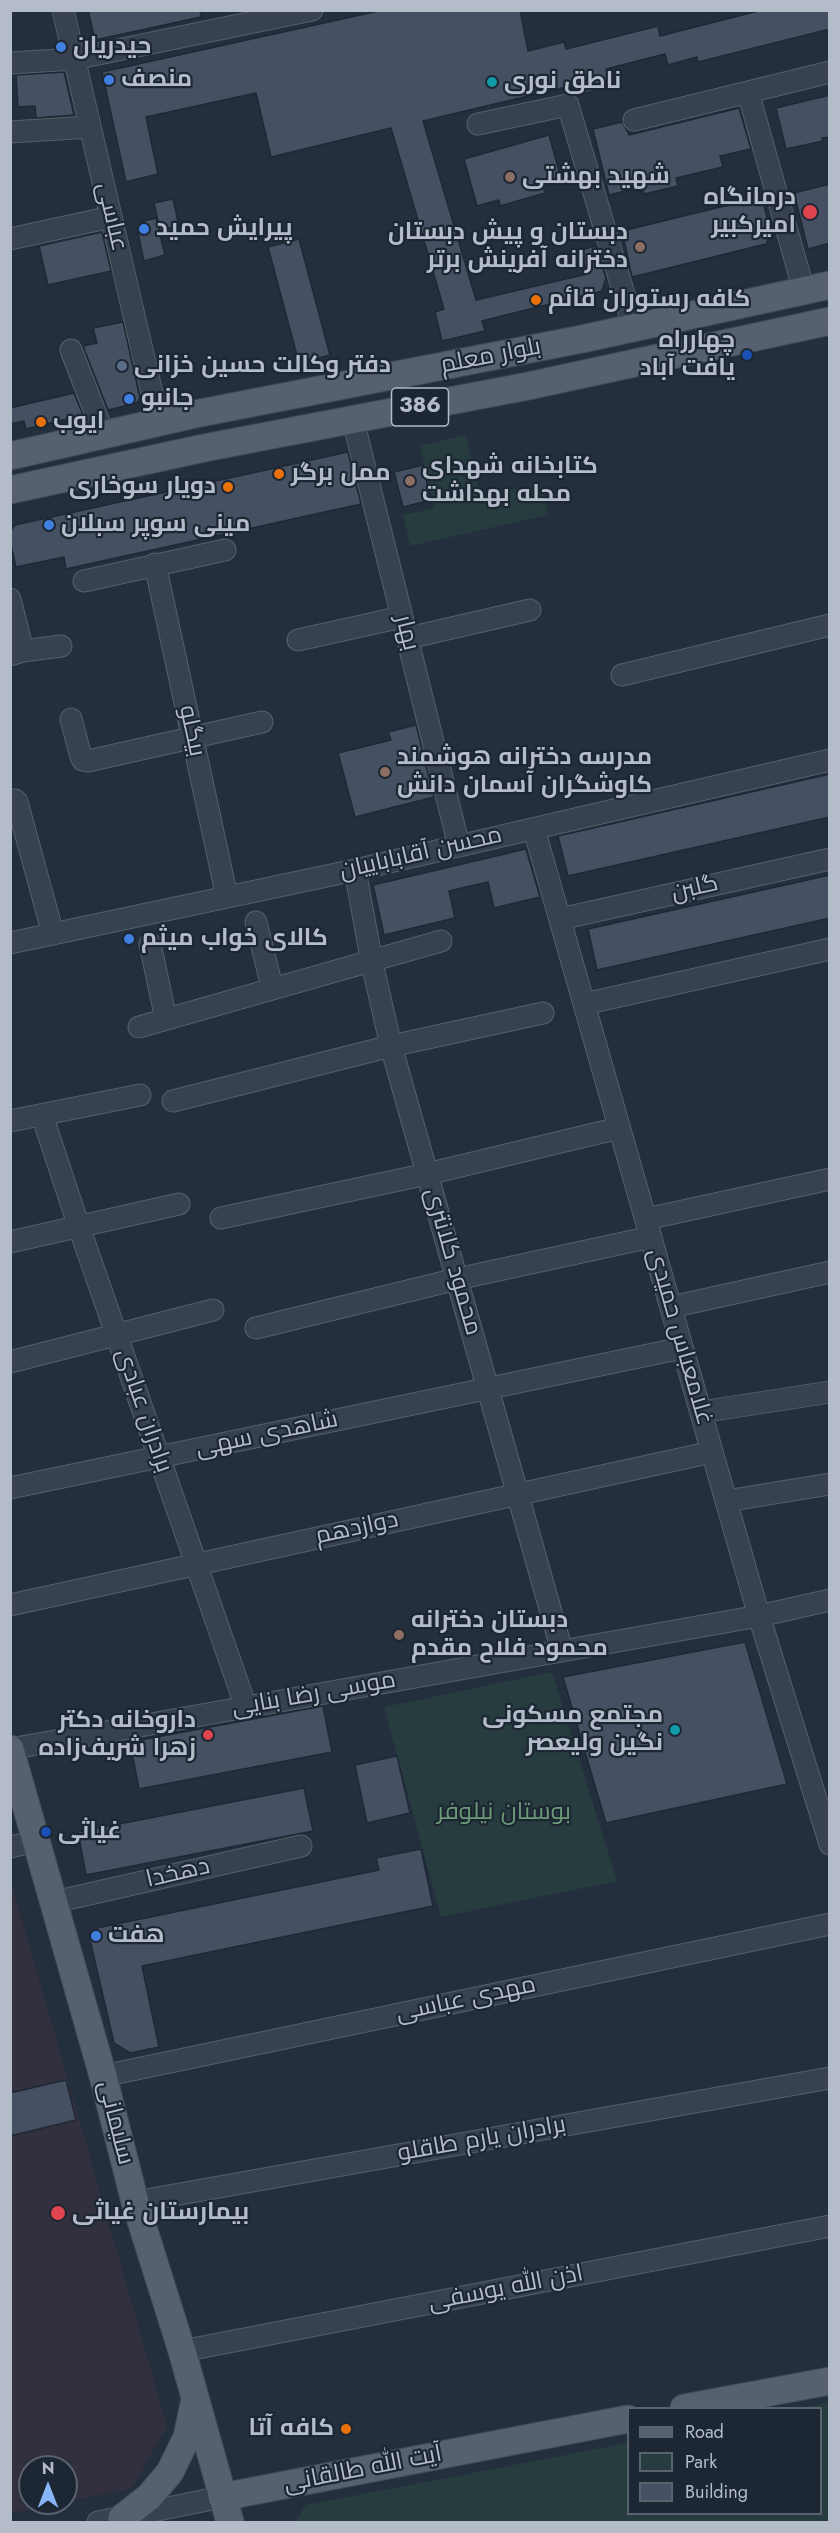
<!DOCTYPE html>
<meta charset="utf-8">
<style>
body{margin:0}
#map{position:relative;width:840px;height:2533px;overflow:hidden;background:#242f3e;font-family:Jost,sans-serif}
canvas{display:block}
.frame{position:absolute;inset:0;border:12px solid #b4bcc9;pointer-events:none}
.legend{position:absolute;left:627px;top:2407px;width:195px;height:108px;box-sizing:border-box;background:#1d2633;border:2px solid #59626f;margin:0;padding:8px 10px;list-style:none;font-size:18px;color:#b4bcc9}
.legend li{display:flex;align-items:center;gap:12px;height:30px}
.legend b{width:30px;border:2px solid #59626f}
.north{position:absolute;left:18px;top:2455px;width:60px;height:60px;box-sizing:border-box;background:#1d2633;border:2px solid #59626f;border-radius:50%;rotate:0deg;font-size:16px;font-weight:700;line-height:24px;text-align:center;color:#b4bcc9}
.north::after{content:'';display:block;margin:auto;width:21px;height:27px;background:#8ab4f8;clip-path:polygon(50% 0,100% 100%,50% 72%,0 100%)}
</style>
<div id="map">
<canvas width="840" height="2533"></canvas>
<div class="frame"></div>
<ul class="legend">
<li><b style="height:8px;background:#56606e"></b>Road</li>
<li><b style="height:16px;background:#263c3f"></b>Park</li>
<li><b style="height:16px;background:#455162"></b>Building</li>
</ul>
<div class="north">N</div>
</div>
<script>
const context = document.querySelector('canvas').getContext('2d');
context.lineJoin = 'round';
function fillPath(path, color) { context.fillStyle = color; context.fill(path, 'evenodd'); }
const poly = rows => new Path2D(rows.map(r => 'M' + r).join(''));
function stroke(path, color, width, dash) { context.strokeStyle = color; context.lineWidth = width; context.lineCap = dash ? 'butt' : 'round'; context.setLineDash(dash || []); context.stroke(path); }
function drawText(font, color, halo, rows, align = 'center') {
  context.font = font + ' Jost,Cairo,sans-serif'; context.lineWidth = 4.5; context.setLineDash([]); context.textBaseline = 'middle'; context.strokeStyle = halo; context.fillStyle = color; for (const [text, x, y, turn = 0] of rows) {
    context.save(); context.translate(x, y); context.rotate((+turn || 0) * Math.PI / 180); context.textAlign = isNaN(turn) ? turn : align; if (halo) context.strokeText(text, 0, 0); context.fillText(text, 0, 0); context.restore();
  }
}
fillPath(poly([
 [10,1878,167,2426,132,2488,66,2502,66,2467,30,2467,30,2503,60,2503,11,2513]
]), '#32303f');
fillPath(poly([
 [466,435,481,497,541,483,548,515,410,546,403,515,434,508,420,446],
 [552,1672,617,1881,441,1917,384,1707],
 [829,2402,829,2522,295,2522,306,2505,628,2443,628,2514,820,2514,820,2408,800,2408]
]), '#263c3f');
const building = poly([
 [88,10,200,10,201,17,95,40,88,10],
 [383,10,520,10,528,51,564,42,566,49,658,26,660,36,762,10,830,10,830,29,698,62,697,57,668,65,665,54,606,69,611,86,582,94,579,84,423,121,476,300,587,274,580,250,596,246,606,278,602,291,482,321,485,331,442,341,435,312,444,309,391,128,271,157,256,93,146,117,158,174,126,182,102,72,383,10],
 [64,72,74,115,36,118,35,106,18,107,16,75,64,72],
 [830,95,830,137,822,138,823,141,786,149,776,108,830,95],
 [739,108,751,149,720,156,723,167,676,178,678,186,644,194,642,187,609,195,593,129,622,122,629,135,739,108],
 [549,135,562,182,543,187,545,193,500,206,499,200,477,206,464,159,549,135],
 [830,184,830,243,808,249,794,193,830,184],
 [762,197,771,234,766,244,632,277,622,231,762,197],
 [173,199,179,226,160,230,154,203,173,199],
 [156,218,165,255,144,261,138,233,144,221,156,218],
 [102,232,111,271,48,285,39,246,102,232],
 [299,239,330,355,299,363,268,247,299,239],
 [123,322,140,398,137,403,108,410,83,346,97,343,93,328,123,322],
 [74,393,83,415,26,429,24,421,10,424,10,408,74,393],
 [348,452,361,504,66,569,64,557,16,567,10,541,10,532,15,525,348,452],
 [423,465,431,500,403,507,394,472,423,465],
 [416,725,434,797,355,817,338,753,391,740,388,732,416,725],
 [830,774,830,817,568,876,558,836,830,774],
 [526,849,540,897,494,908,488,882,449,891,455,918,384,935,373,885,526,849],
 [830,875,830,918,597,970,588,929,830,875],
 [745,1642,787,1784,606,1823,563,1677,745,1642],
 [323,1706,332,1752,139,1789,130,1742,323,1706],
 [397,1756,410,1813,367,1823,355,1765,397,1756],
 [304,1788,313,1831,86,1875,78,1832,304,1788],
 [421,1849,433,1906,142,1966,159,2047,130,2053,114,2043,90,1940,97,1928,379,1870,376,1858,421,1849],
 [66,2080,76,2120,10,2136,10,2093,66,2080]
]);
fillPath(building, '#455162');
stroke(building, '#1f2835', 1.5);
const minor = poly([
 [63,10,159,423],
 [10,63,74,59,312,10],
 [748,92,804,291],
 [634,120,830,72],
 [478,124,568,105,634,328],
 [10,132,90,127],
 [10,239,111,217],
 [71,350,104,435],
 [353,420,459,846],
 [155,564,227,897],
 [84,581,225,550],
 [10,599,23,651],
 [408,638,530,610],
 [298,640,402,617],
 [10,655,23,651,61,646],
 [622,675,830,625],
 [71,719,81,757,83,760,88,761,262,722],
 [10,800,15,800,17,802,53,934],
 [534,829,759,1616,830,1844],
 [355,870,372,963,391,1046,562,1651],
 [560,919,830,859],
 [256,922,272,987],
 [10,943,355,870,830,760],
 [150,944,166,1019],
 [584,1004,830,949],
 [139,1027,441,941],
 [173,1101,391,1046,543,1013],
 [42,1115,79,1227,246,1707],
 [10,1121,140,1095],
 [221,1218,427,1174,619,1128],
 [646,1219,830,1179],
 [10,1242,179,1204],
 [671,1307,830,1272],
 [256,1328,457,1279,651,1237],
 [10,1362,213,1310],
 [701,1412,830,1392],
 [10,1488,682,1348],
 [726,1501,830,1484],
 [10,1605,712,1452],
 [10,1749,759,1616,830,1600],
 [10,1847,37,1841],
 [54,1902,301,1846],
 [103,2076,830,1924],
 [135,2202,830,2078],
 [182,2351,830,2226],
 [98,2522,222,2497]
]);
const major = poly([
 [10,456,195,414,582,339,830,285],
 [10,490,204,448,528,386,830,321],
 [10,1749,103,2076,135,2202,182,2351,230,2522],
 [684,2408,830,2381],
 [222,2497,628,2419],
 [122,2518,149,2497,170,2472,187,2437,194,2404]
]);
stroke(minor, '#565f6c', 23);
stroke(major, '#414a57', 29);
stroke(minor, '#38414e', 21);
stroke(major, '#56606e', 27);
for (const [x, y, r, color] of [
 [61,47,6,"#3f7fe0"],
 [109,80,6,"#3f7fe0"],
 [492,82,6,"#0f9aa8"],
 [510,177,6,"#8d6e63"],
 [810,212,8,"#e0444e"],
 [144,229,6,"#3f7fe0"],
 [640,247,6,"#8d6e63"],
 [536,300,6,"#e8710a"],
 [747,355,6,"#1a4fb4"],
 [122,366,6,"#5c6f8a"],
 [129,399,6,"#3f7fe0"],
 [41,422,6,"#e8710a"],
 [279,474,6,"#e8710a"],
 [410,481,6,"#8d6e63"],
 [228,487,6,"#e8710a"],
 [49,525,6,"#3f7fe0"],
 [385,772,6,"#8d6e63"],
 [129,939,6,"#3f7fe0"],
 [399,1635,6,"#8d6e63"],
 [675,1730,6,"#0f9aa8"],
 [208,1735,6,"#e0444e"],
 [46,1832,6,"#1a4fb4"],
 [96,1936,6,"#3f7fe0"],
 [58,2213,8,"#e0444e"],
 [346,2429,6,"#e8710a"]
]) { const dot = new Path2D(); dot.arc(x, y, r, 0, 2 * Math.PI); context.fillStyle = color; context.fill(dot); stroke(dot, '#1d2633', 2); }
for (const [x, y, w] of [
 [420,407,57]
]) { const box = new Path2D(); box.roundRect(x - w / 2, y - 19, w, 38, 4.5); context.fillStyle = '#1d2633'; context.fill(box); stroke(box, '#b4bcc9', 1.5); }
drawText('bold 22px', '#b4bcc9', null, [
 ["386",420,407]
]);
drawText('bold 24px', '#b4bcc9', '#1d2633', [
 ["حیدریان",73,47],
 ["منصف",121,80],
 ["ناطق نوری",504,82],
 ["شهید بهشتی",522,177],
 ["درمانگاه",796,198,"right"],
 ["امیرکبیر",796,226,"right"],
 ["پیرایش حمید",156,229],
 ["دبستان و پیش دبستان",628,233,"right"],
 ["دخترانه آفرینش برتر",628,261,"right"],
 ["کافه رستوران قائم",548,300],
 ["چهارراه",735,341,"right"],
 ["یافت آباد",735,369,"right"],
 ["دفتر وکالت حسین خزانی",134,366],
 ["جانبو",141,399],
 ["ایوب",53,422],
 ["کتابخانه شهدای",422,467],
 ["محله بهداشت",422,495],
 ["ممل برگر",291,474],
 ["دویار سوخاری",216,487,"right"],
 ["مینی سوپر سبلان",61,525],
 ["مدرسه دخترانه هوشمند",397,758],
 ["کاوشگران آسمان دانش",397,786],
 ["کالای خواب میثم",141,939],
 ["دبستان دخترانه",411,1621],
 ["محمود فلاح مقدم",411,1649],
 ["مجتمع مسکونی",663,1716,"right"],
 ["نگین ولیعصر",663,1744,"right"],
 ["داروخانه دکتر",196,1721,"right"],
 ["زهرا شریف‌زاده",196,1749,"right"],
 ["غیاثی",58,1832],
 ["هفت",108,1936],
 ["بیمارستان غیاثی",72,2213],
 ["کافه آتا",334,2429,"right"]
], 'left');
drawText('24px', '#b4bcc9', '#1d2633', [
 ["عباسی",111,217,77],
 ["بلوار معلم",491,357,-11],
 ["بهار",406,633,76],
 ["بیگلو",191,731,78],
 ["محسن آقاباباییان",421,854,-13],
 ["گلبن",695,889,-13],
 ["محمود کلانتری",452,1262,74],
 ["غلامعباس حمیدی",679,1337,74],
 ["برادران عبادی",143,1411,71],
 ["شاهدی سهی",267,1435,-12],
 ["دوازدهم",357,1529,-12],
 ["موسی رضا بنایی",314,1695,-10],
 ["دهخدا",178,1874,-13],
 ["مهدی عباسی",466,2000,-12],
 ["سلیمانی",115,2123,76],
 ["برادران یارم طاقلو",482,2140,-10],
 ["اذن الله یوسفی",506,2289,-11],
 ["آیت الله طالقانی",363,2470,-11]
]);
drawText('24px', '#6b9a76', '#1d2633', [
 ["بوستان نیلوفر",504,1813]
]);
</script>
